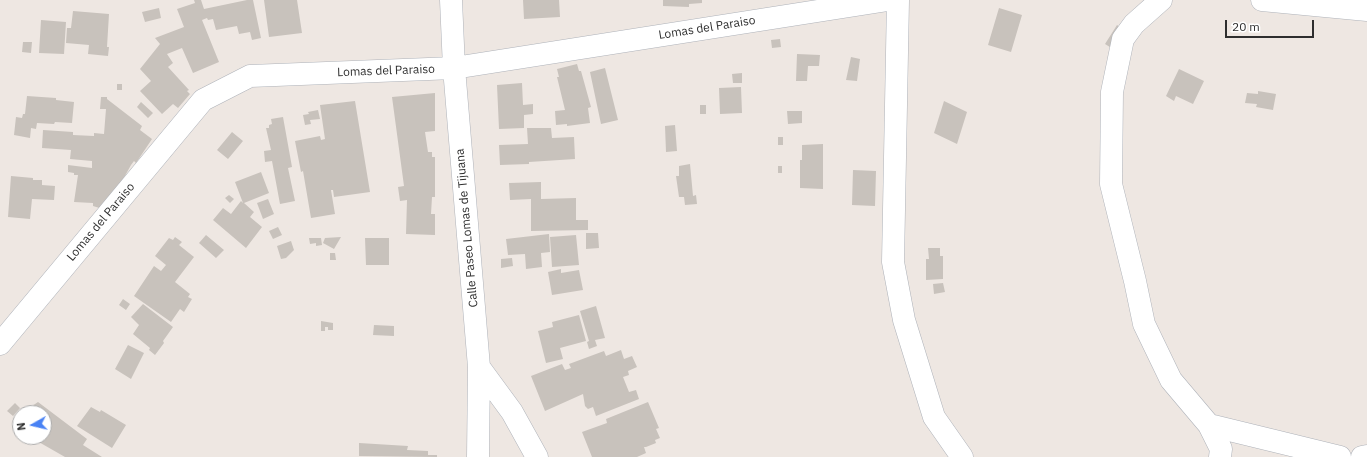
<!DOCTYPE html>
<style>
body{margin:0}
#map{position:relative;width:1367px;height:457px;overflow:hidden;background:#eee7e2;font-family:"IBM Plex Sans",sans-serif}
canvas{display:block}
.north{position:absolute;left:12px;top:405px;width:40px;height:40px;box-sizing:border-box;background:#fff;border:1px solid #ababab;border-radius:50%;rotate:262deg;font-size:11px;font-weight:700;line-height:16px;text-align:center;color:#2e2e2e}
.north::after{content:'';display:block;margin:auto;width:14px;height:18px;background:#4982f4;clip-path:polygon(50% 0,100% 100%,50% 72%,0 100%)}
.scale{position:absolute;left:1225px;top:20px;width:89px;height:18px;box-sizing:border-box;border:2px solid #2e2e2e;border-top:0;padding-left:5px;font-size:12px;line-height:14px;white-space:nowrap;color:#2e2e2e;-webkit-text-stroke:3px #fff;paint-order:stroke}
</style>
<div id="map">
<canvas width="1367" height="457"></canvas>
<div class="north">N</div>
<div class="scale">20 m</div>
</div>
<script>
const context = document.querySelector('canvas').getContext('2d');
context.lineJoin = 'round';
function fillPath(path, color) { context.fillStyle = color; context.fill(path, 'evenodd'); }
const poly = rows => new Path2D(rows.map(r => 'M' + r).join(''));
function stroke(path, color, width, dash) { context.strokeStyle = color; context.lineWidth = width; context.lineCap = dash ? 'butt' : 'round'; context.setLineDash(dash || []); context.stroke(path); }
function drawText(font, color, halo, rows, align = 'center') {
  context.font = font + ' "IBM Plex Sans",sans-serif'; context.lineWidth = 3; context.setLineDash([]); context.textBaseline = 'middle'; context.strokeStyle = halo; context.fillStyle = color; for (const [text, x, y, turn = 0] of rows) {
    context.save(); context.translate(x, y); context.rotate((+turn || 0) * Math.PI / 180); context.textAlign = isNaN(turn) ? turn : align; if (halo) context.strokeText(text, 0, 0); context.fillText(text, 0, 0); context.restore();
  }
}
fillPath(poly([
 [194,0,201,0,204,9,247,0,253,0,261,38,252,40,250,32,239,34,237,26,216,30,213,19,208,20,207,18,202,20,219,62,193,73,182,48,167,54,173,63,168,67,189,90,187,91,190,94,178,108,173,104,162,114,140,91,151,81,140,69,160,44,155,38,184,27,177,9,195,3],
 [264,0,297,0,302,33,269,37],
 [523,0,559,0,560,17,524,19],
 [663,0,702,0,702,3,689,4,689,7,663,6],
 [159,8,161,18,145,22,142,12],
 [999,8,1022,15,1011,52,988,45],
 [73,11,109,14,107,47,109,47,108,56,88,54,89,45,66,43,67,28,71,28],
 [41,20,66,22,64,54,39,53],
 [1117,25,1129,33,1118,52,1105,44],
 [780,39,781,47,772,48,771,40],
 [23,42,32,42,31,53,22,52],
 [797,54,820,55,819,66,808,66,807,81,796,81],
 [851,57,860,59,857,81,846,80],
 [577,64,579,71,581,71,591,107,588,108,590,123,567,126,567,124,556,125,555,111,565,110,557,77,559,77,557,69],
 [605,68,618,120,601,124,590,72],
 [1179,69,1204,81,1193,104,1176,96,1174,101,1166,96],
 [742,73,742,83,733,83,732,74],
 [522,83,523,105,533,104,533,114,524,115,524,128,499,129,497,85],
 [117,84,122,84,122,90,117,90],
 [741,87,742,113,720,114,719,88],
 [1258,91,1276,94,1273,110,1256,107,1257,104,1245,103,1247,93,1258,94],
 [435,93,435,131,425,132,428,152,432,152,432,157,435,157,435,197,432,197,431,214,435,214,435,235,406,234,407,200,400,201,398,187,404,186,392,97],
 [27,96,56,98,56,100,74,102,72,123,55,122,54,124,37,123,36,129,31,128,30,138,14,135,16,117,22,118,23,114,25,114],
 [101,97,107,97,107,99,142,126,140,130,152,139,136,163,134,161,131,165,106,210,93,206,93,203,74,202,78,175,74,175,74,173,68,172,68,165,92,168,92,161,70,159,71,150,42,148,43,130,73,132,73,135,94,136,94,133,104,134,106,109,100,109],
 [355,101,370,192,334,197,333,190,331,190,335,214,311,218,303,171,301,172,295,141,320,136,321,140,325,139,320,105],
 [944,101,967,112,957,144,934,133],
 [141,102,153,113,148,118,137,107],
 [700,105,706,105,706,114,700,114],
 [318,110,320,119,310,120,311,124,305,125,303,115,309,114,308,112],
 [787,111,802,111,802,123,788,124],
 [283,117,292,167,288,168,295,201,280,204,272,161,265,162,264,151,271,150,266,128,269,128,269,125,272,124,271,119],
 [675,125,677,151,666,152,665,126],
 [527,128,551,128,552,138,574,137,575,159,529,162,529,164,500,165,499,145,528,144],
 [232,132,243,141,228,159,217,150],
 [778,137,783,137,783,145,778,145],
 [823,144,823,189,800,188,800,160,802,160,802,145],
 [690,164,693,196,696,195,697,204,685,205,684,197,679,197,676,176,679,176,679,166],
 [778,166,782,166,782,173,778,173],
 [853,170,876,171,875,206,852,205],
 [261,172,269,193,244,203,254,212,250,217,262,227,246,248,213,220,223,208,231,214,241,201,243,203,235,182],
 [11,176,33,178,33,180,42,180,42,185,55,186,54,200,32,199,30,219,8,217],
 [541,182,541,199,576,198,576,220,588,220,588,230,531,231,531,199,510,200,509,183],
 [229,195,234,199,230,203,225,198],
 [268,199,274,214,263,219,257,203],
 [278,227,282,235,273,239,269,231],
 [586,233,598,233,599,248,586,249],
 [549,234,550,252,541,253,542,267,526,269,525,254,508,255,506,239],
 [206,235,224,250,216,258,199,243],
 [576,235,579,265,552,267,550,237],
 [175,237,182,242,179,245,194,257,175,282,190,294,188,297,192,299,184,312,180,309,171,322,134,296,154,266,161,271,166,265,155,256,169,238,173,240],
 [341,237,334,249,323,243,325,238],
 [309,238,321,238,322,245,316,246,316,243,310,244],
 [365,238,389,238,389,265,366,265],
 [291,241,294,250,286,258,281,259,277,246],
 [928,248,940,248,940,256,943,256,943,279,926,280,926,259,929,259],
 [330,253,335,253,336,260,330,260],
 [512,258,513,266,501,268,501,259],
 [561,269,561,273,579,270,583,290,552,295,548,272],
 [943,283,945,292,934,294,933,284],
 [123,299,130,304,126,310,119,305],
 [143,304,173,327,163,341,164,343,155,355,149,350,150,348,133,334,139,325,131,317],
 [596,306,605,338,595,340,597,346,589,349,587,342,589,341,580,311],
 [579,315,586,341,560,348,563,359,546,363,538,331,553,327,552,322],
 [321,321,333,323,333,330,328,330,328,327,325,327,325,331,321,331],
 [374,325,394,326,394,336,373,335],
 [128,345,144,353,131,379,115,369],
 [621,350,624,359,632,356,637,367,628,371,629,375,623,377,629,392,636,390,639,399,596,416,593,407,588,409,585,406,583,394,545,411,531,376,562,364,565,370,571,368,569,364,604,351,606,356],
 [38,402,87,439,83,445,102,457,65,457,37,441,37,437,44,437,44,413,28,413,29,408],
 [648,402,659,428,656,429,660,438,655,440,656,443,646,447,644,447,646,453,637,457,592,457,582,432,607,423,606,419],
 [15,403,20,408,13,416,7,411],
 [91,407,100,412,101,410,126,425,112,448,77,426],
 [359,443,408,446,407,450,428,451,428,455,437,455,437,457,359,456]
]), '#c8c2bc');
const minor = poly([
 [451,0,454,68,479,367,478,457],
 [898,0,893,262,904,320,934,417,962,457],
 [1161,0,1134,24,1123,39,1112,92,1111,184,1135,281,1144,324,1171,380,1209,425,1221,449,1220,457],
 [1262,0,1367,10],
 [0,344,203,100,250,76,454,68,888,0],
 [479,367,512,412,537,457],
 [1209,425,1340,457],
 [1362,457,1367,456]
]);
stroke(minor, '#aeb2b9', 23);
stroke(minor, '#fff', 22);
drawText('12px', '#2e2e2e', '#fff', [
 ["Lomas del Paraiso",707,28,-9],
 ["Lomas del Paraiso",386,71,-2],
 ["Lomas del Paraiso",101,222,-50],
 ["Calle Paseo Lomas de Tijuana",467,228,-95]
]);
</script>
